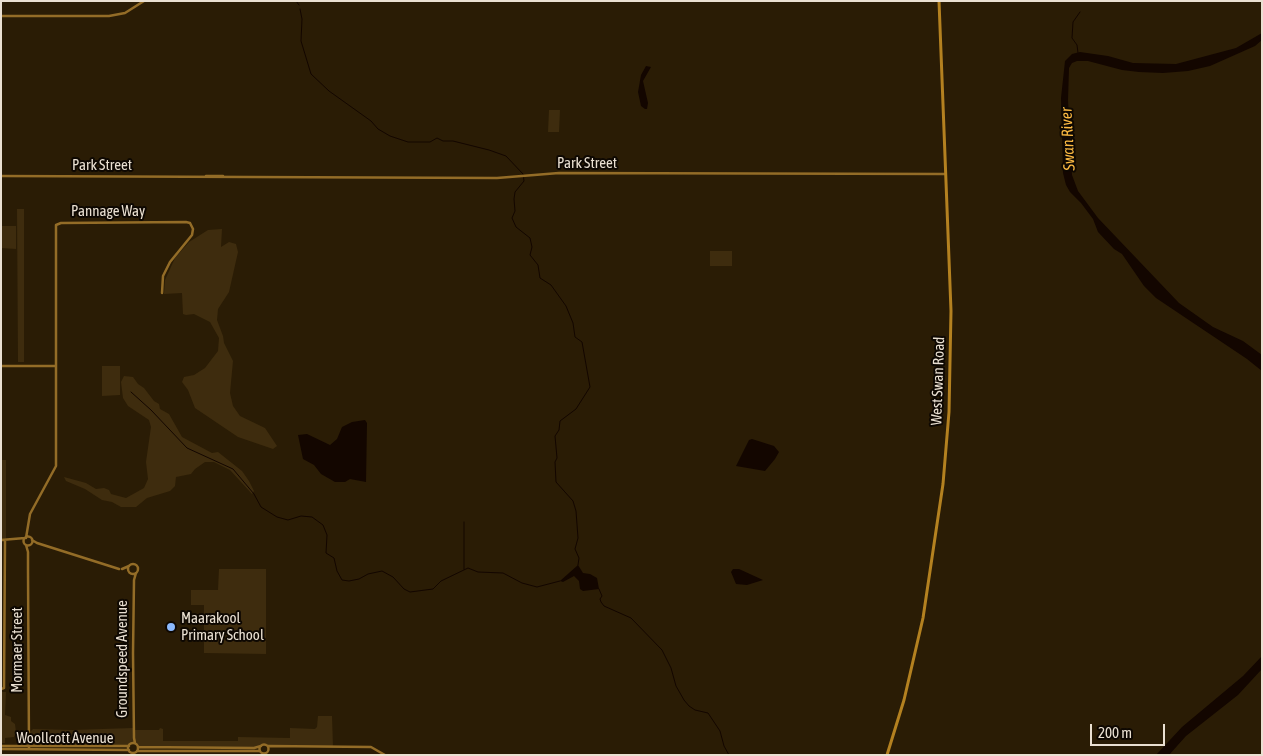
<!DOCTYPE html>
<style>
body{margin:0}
#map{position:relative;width:1263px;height:756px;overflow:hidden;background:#2a1c05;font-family:"Asap Condensed",sans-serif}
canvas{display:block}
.frame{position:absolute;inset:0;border:2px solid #eae0d2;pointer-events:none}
.scale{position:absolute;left:1090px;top:724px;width:75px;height:22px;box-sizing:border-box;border:2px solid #eae0d2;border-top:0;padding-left:6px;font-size:15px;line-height:18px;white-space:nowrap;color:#eae0d2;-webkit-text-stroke:4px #0e0802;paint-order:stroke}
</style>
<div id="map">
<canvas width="1263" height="756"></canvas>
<div class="frame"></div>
<div class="scale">200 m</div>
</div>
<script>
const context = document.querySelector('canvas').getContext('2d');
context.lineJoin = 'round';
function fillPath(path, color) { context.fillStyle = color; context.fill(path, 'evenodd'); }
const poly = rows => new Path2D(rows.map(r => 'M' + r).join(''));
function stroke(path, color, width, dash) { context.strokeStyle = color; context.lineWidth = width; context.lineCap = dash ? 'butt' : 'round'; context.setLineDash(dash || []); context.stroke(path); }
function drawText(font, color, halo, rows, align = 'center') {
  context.font = font + ' "Asap Condensed",sans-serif'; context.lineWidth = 4; context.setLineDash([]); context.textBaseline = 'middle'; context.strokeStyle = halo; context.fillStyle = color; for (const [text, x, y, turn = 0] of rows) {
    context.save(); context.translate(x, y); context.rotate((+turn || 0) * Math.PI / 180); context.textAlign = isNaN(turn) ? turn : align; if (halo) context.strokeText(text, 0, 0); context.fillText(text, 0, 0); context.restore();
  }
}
fillPath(poly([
 [549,110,560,110,559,132,548,132],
 [17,209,24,209,24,362,18,362],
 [1,226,16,226,16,249,1,248],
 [222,229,221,247,229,242,236,244,238,252,229,292,218,309,217,320,223,336,224,343,233,361,230,393,233,406,240,416,265,428,277,446,273,449,238,437,195,408,188,390,182,382,184,377,194,375,205,368,218,351,219,338,210,322,194,314,186,315,183,314,182,293,164,294,165,280,175,258,189,242,208,230],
 [710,251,732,251,732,266,710,266],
 [102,366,120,366,120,395,102,396],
 [124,376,133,377,138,384,144,388,154,401,159,404,160,409,169,414,182,437,212,453,218,452,242,471,249,481,254,491,252,494,230,470,214,462,205,462,195,469,191,474,176,477,175,486,170,491,147,498,136,507,121,507,112,502,102,500,85,489,66,481,64,477,86,483,96,489,104,488,109,490,111,494,126,498,144,488,148,479,146,462,151,427,149,420,128,406,123,398,121,382],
 [1,460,6,460,6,539,1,539],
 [219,569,266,569,266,654,204,653,204,605,191,605,191,590,218,590],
 [1,692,6,692,5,715,11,717,11,721,15,724,16,732,14,737,5,738,5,743,1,743],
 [318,716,332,716,333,747,268,746,265,744,255,748,138,747,135,743,129,746,33,745,31,743,30,732,33,729,72,730,133,728,134,730,159,730,160,728,163,729,163,741,238,741,238,737,290,738,290,728,315,729,317,727]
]), '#3e2c0e');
fillPath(poly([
 [1262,33,1262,40,1255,46,1210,66,1188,71,1163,73,1139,72,1122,70,1088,61,1077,61,1072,63,1069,68,1068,100,1072,175,1078,191,1098,218,1179,303,1213,327,1243,341,1262,355,1262,371,1247,359,1156,298,1144,286,1122,254,1114,249,1098,232,1093,219,1081,203,1070,192,1066,185,1063,173,1061,98,1065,61,1072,54,1080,52,1108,56,1133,63,1176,64,1236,48],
 [646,66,651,67,643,81,648,103,647,109,645,109,641,106,638,92,641,75],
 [365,420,367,423,366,482,350,479,345,482,335,482,321,474,314,465,303,459,298,435,307,434,330,445,337,439,342,427,352,422],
 [752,439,774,446,779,452,775,459,765,471,736,466,749,440],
 [578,565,583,573,590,574,597,578,599,589,583,591,580,589,579,581,574,576,563,582,560,581],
 [733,569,739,569,763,580,747,585,736,584,731,572],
 [1262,656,1262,669,1238,695,1186,736,1169,755,1156,755,1182,727,1243,676]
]), '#130600');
stroke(poly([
 [296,1,299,5],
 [300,9,302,19,301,41,311,74,329,91,371,121,378,129,390,136,408,142,430,142,437,138,443,141,453,141,489,150,506,156,523,174,524,181,515,192,514,199,515,211,512,218,516,227,530,238,532,247,530,255,538,265,540,278,551,285,566,306,573,323,575,337,582,342,590,387,576,409,560,421,559,430,555,436,557,458,555,462,556,482,573,501,576,511,578,538,575,549,579,558,578,565],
 [1078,53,1077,45,1072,38,1073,22,1080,12],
 [131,392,151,410,187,448,233,469,254,494,261,507,277,517,288,520,301,516,312,517,323,525,327,535,326,553,334,558,337,571,342,580,349,581,359,579,368,574,382,571,393,577,404,589,410,592,433,589,441,581,468,568,478,572,503,573,522,583,537,587,560,581],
 [464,522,464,569],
 [599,589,602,596,600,599,601,602,604,606,631,618,662,650,671,668,676,686,684,700,689,706,695,710,708,713,720,731,724,746,729,755]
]), '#130600', 1);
stroke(poly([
 [1,16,109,16,125,13,144,1],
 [1,176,497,178,559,173,945,174],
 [206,176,223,176],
 [1,366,56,366],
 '23.5 541a4.5 4.5 0 1 1 9 0a4.5 4.5 0 1 1-9 0Z',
 [26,538,30,514,56,466,56,225,61,223,186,222,190,223,193,229,192,235,170,262,163,276,162,293],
 [1,540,25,538],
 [32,540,37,543,119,569],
 [26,545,28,552,28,570,29,748],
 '128 569a5 5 0 1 1 10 0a5 5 0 1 1-10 0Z',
 [122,569,129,566],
 [1,689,4,688,5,540],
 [135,743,134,738,133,653,134,580,136,573],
 '128 748a5 5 0 1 1 10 0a5 5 0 1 1-10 0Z',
 '259.5 749a4.5 4.5 0 1 1 9 0a4.5 4.5 0 1 1-9 0Z',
 [1,746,129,746],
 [268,746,371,747,385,755],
 [138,747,254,748,261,746],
 [1,749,129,750],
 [137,751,260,751]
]), '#936c27', 2.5);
stroke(poly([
 [887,755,904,700,923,618,943,484,949,412,951,311,939,1]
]), '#b48120', 3);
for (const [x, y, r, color] of [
 [171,627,5,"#8cb9fc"]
]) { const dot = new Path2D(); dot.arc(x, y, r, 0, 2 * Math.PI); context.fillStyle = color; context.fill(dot); stroke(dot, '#0e0802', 2); }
drawText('15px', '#eae0d2', '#0e0802', [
 ["Park Street",587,163],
 ["Park Street",102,165],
 ["Pannage Way",108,211],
 ["West Swan Road",938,381,-88],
 ["Mormaer Street",17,650,-90],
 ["Groundspeed Avenue",122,659,-90],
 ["Woollcott Avenue",65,738]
]);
drawText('15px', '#eae0d2', '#0e0802', [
 ["Maarakool",181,618],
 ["Primary School",181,635]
], 'left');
drawText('italic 16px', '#fcba42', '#0e0802', [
 ["Swan River",1068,139,-93]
]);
</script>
